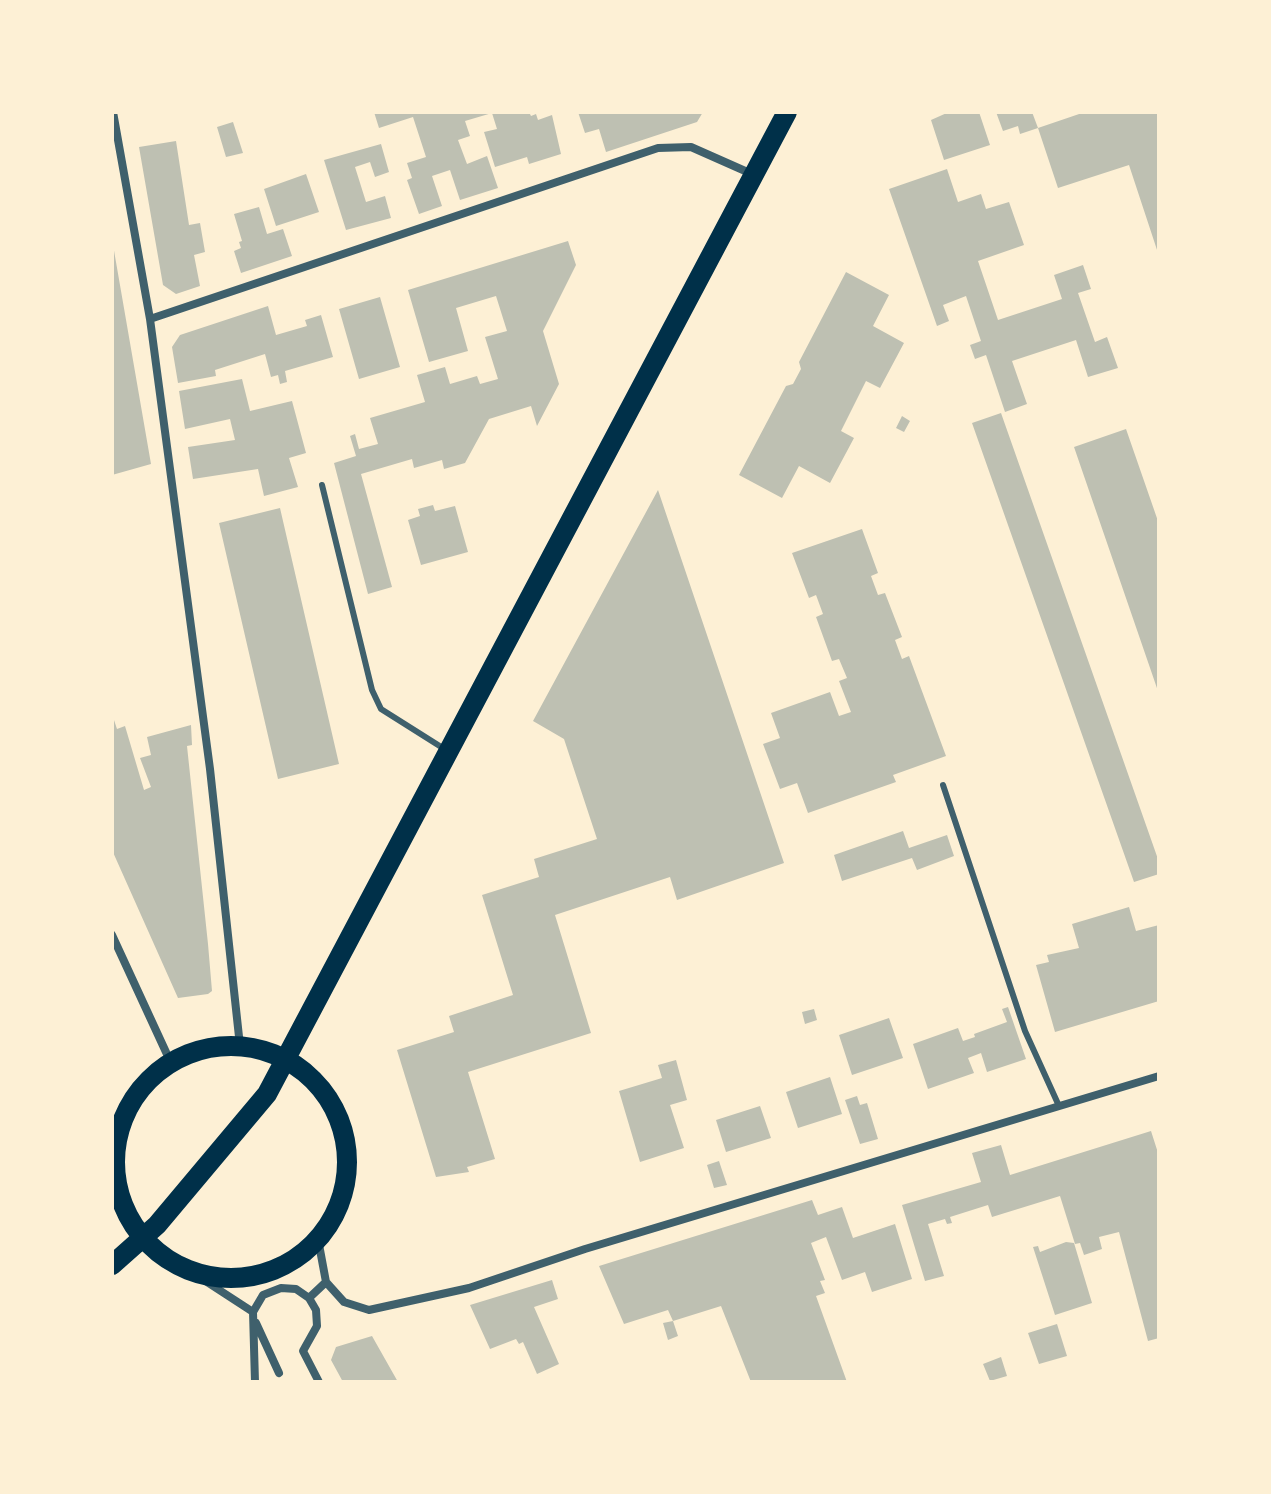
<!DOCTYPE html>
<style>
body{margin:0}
#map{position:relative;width:1271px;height:1494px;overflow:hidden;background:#fdf0d5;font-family:"Exo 2",sans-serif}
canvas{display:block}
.frame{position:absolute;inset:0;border:114px solid #fdf0d5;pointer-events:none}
</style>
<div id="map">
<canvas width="1271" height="1494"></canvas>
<div class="frame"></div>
</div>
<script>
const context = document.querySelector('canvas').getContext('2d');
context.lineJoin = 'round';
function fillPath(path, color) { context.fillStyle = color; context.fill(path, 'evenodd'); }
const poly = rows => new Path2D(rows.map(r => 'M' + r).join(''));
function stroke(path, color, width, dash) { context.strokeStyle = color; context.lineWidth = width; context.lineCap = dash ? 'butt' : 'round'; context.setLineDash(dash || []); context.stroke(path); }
fillPath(poly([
 [374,112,529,112,531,116,536,114,538,120,552,115,561,154,529,164,527,157,495,167,484,132,497,129,492,113,465,121,470,136,458,140,467,164,487,156,498,188,460,200,450,170,432,176,442,206,419,214,407,180,412,178,407,163,426,157,413,117,379,128],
 [578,112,703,112,697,122,606,152,599,129,585,133],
 [949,112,979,112,990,145,944,160,931,120],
 [996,112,1032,112,1038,128,1020,134,1018,126,1003,131],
 [1085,112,1159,112,1159,256,1129,165,1058,188,1038,128],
 [233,122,243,153,226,157,217,127],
 [176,141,189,225,200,223,205,252,194,255,200,286,176,294,163,285,139,147],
 [381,144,389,172,375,177,370,162,355,167,366,202,385,196,391,218,346,230,324,160],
 [947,169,958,202,981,194,986,209,1009,202,1024,245,978,261,998,320,1062,299,1054,275,1083,265,1091,289,1078,293,1095,342,1107,337,1118,368,1088,377,1076,340,1012,361,1027,404,1005,412,986,355,975,359,970,345,981,341,966,296,943,305,949,321,937,326,889,189],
 [306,174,319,212,276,226,264,189],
 [259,207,267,234,283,229,292,256,241,273,234,251,241,248,239,242,242,241,234,214],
 [112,239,151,464,112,475,113,352],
 [568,241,576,265,543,331,559,384,537,426,531,406,489,419,465,463,444,469,442,460,414,468,412,459,361,474,392,587,368,594,334,463,356,456,350,436,355,434,359,449,378,444,370,418,425,402,417,375,445,367,450,384,477,376,480,384,498,379,485,337,507,331,496,296,456,308,468,351,429,362,408,290],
 [846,272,889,295,873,326,904,343,880,388,866,381,841,431,854,438,830,483,799,466,782,498,739,475,786,386,793,384,801,369,799,362],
 [380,297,400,367,359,379,339,309],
 [268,306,276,335,307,326,305,320,321,315,333,357,285,371,287,382,280,384,278,375,271,377,265,354,215,370,216,376,178,383,172,347,180,335],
 [242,379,250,411,292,401,306,453,289,458,298,487,264,496,258,469,193,479,188,447,235,440,230,419,185,429,179,391],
 [1001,413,1159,862,1159,874,1134,882,972,423],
 [902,416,910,421,904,432,896,428],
 [1126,429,1159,524,1159,694,1074,447],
 [658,490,784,863,677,900,670,877,555,915,591,1033,468,1072,495,1159,467,1167,469,1172,436,1177,397,1050,454,1032,449,1016,513,995,482,895,539,877,534,859,597,839,564,739,533,721],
 [433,505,435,511,455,506,468,552,421,565,408,520,420,516,418,509],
 [280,508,339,764,278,779,219,523],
 [862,529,878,573,871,576,878,595,885,593,902,637,895,640,902,659,909,656,946,756,893,775,896,782,808,813,797,783,780,789,763,744,780,738,771,713,830,692,839,716,851,712,839,681,847,678,839,659,832,661,816,617,823,614,816,595,809,598,792,553],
 [112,714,117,729,125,726,144,790,151,787,140,758,151,755,147,737,191,725,192,745,187,746,208,944,212,991,208,994,178,998,112,850],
 [903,831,909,848,947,835,954,856,917,870,912,858,842,881,834,855],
 [1129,907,1136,931,1159,925,1159,1001,1055,1032,1036,965,1049,962,1047,955,1079,948,1072,924],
 [1008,1007,1026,1059,987,1072,981,1053,968,1058,974,1073,928,1089,913,1044,958,1028,963,1041,975,1037,974,1034,1007,1022,1002,1009],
 [814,1009,817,1020,805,1024,802,1012],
 [889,1018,903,1058,852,1075,839,1035],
 [676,1060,687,1100,670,1105,684,1148,640,1162,619,1091,662,1078,658,1065],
 [830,1077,842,1114,798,1128,786,1092],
 [857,1096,860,1105,867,1103,878,1139,860,1144,845,1100],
 [760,1106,771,1138,726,1152,716,1120],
 [1151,1131,1159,1156,1159,1338,1148,1341,1119,1232,1099,1237,1102,1249,1084,1255,1080,1243,1075,1244,1060,1196,992,1217,988,1205,950,1217,952,1223,947,1224,945,1219,928,1224,944,1276,925,1281,902,1205,981,1182,972,1153,1001,1145,1010,1175],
 [719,1161,727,1185,714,1188,707,1165],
 [812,1200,818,1215,842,1207,853,1238,895,1224,912,1279,872,1292,865,1272,842,1280,826,1237,811,1243,825,1280,820,1281,825,1293,816,1296,847,1382,751,1382,721,1306,673,1321,668,1310,624,1324,599,1266],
 [1066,1242,1074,1243,1092,1303,1055,1315,1033,1247,1038,1246,1040,1252],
 [552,1280,558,1299,534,1307,559,1364,537,1374,523,1342,519,1344,516,1339,490,1349,470,1305],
 [673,1321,678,1336,668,1340,663,1323],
 [1057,1324,1067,1356,1039,1364,1028,1333],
 [372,1336,398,1382,343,1382,331,1360,336,1347],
 [1001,1357,1007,1376,990,1381,983,1364]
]), '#bec0b2');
stroke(poly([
 [322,485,372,690,381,709,446,750],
 [943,785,1025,1031,1059,1106]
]), '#3f606c', 6);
stroke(poly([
 [113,112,150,319,210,769,240,1046],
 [150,319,658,148,691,147,752,174],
 [112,935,171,1063],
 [190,1271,253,1312],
 [326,1282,344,1302,369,1310,469,1288,585,1249,1159,1076],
 [309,1298,326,1282,318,1239],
 [253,1312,263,1295,281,1288,296,1289,309,1298,316,1310,317,1326,303,1351,319,1382],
 [253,1312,255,1382],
 [256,1323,279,1373]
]), '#3f606c', 8);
stroke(poly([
 '115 1162a116 116 0 1 1 232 0a116 116 0 1 1-232 0Z',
 [112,1265,157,1225,267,1094,787,112]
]), '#003049', 20);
</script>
